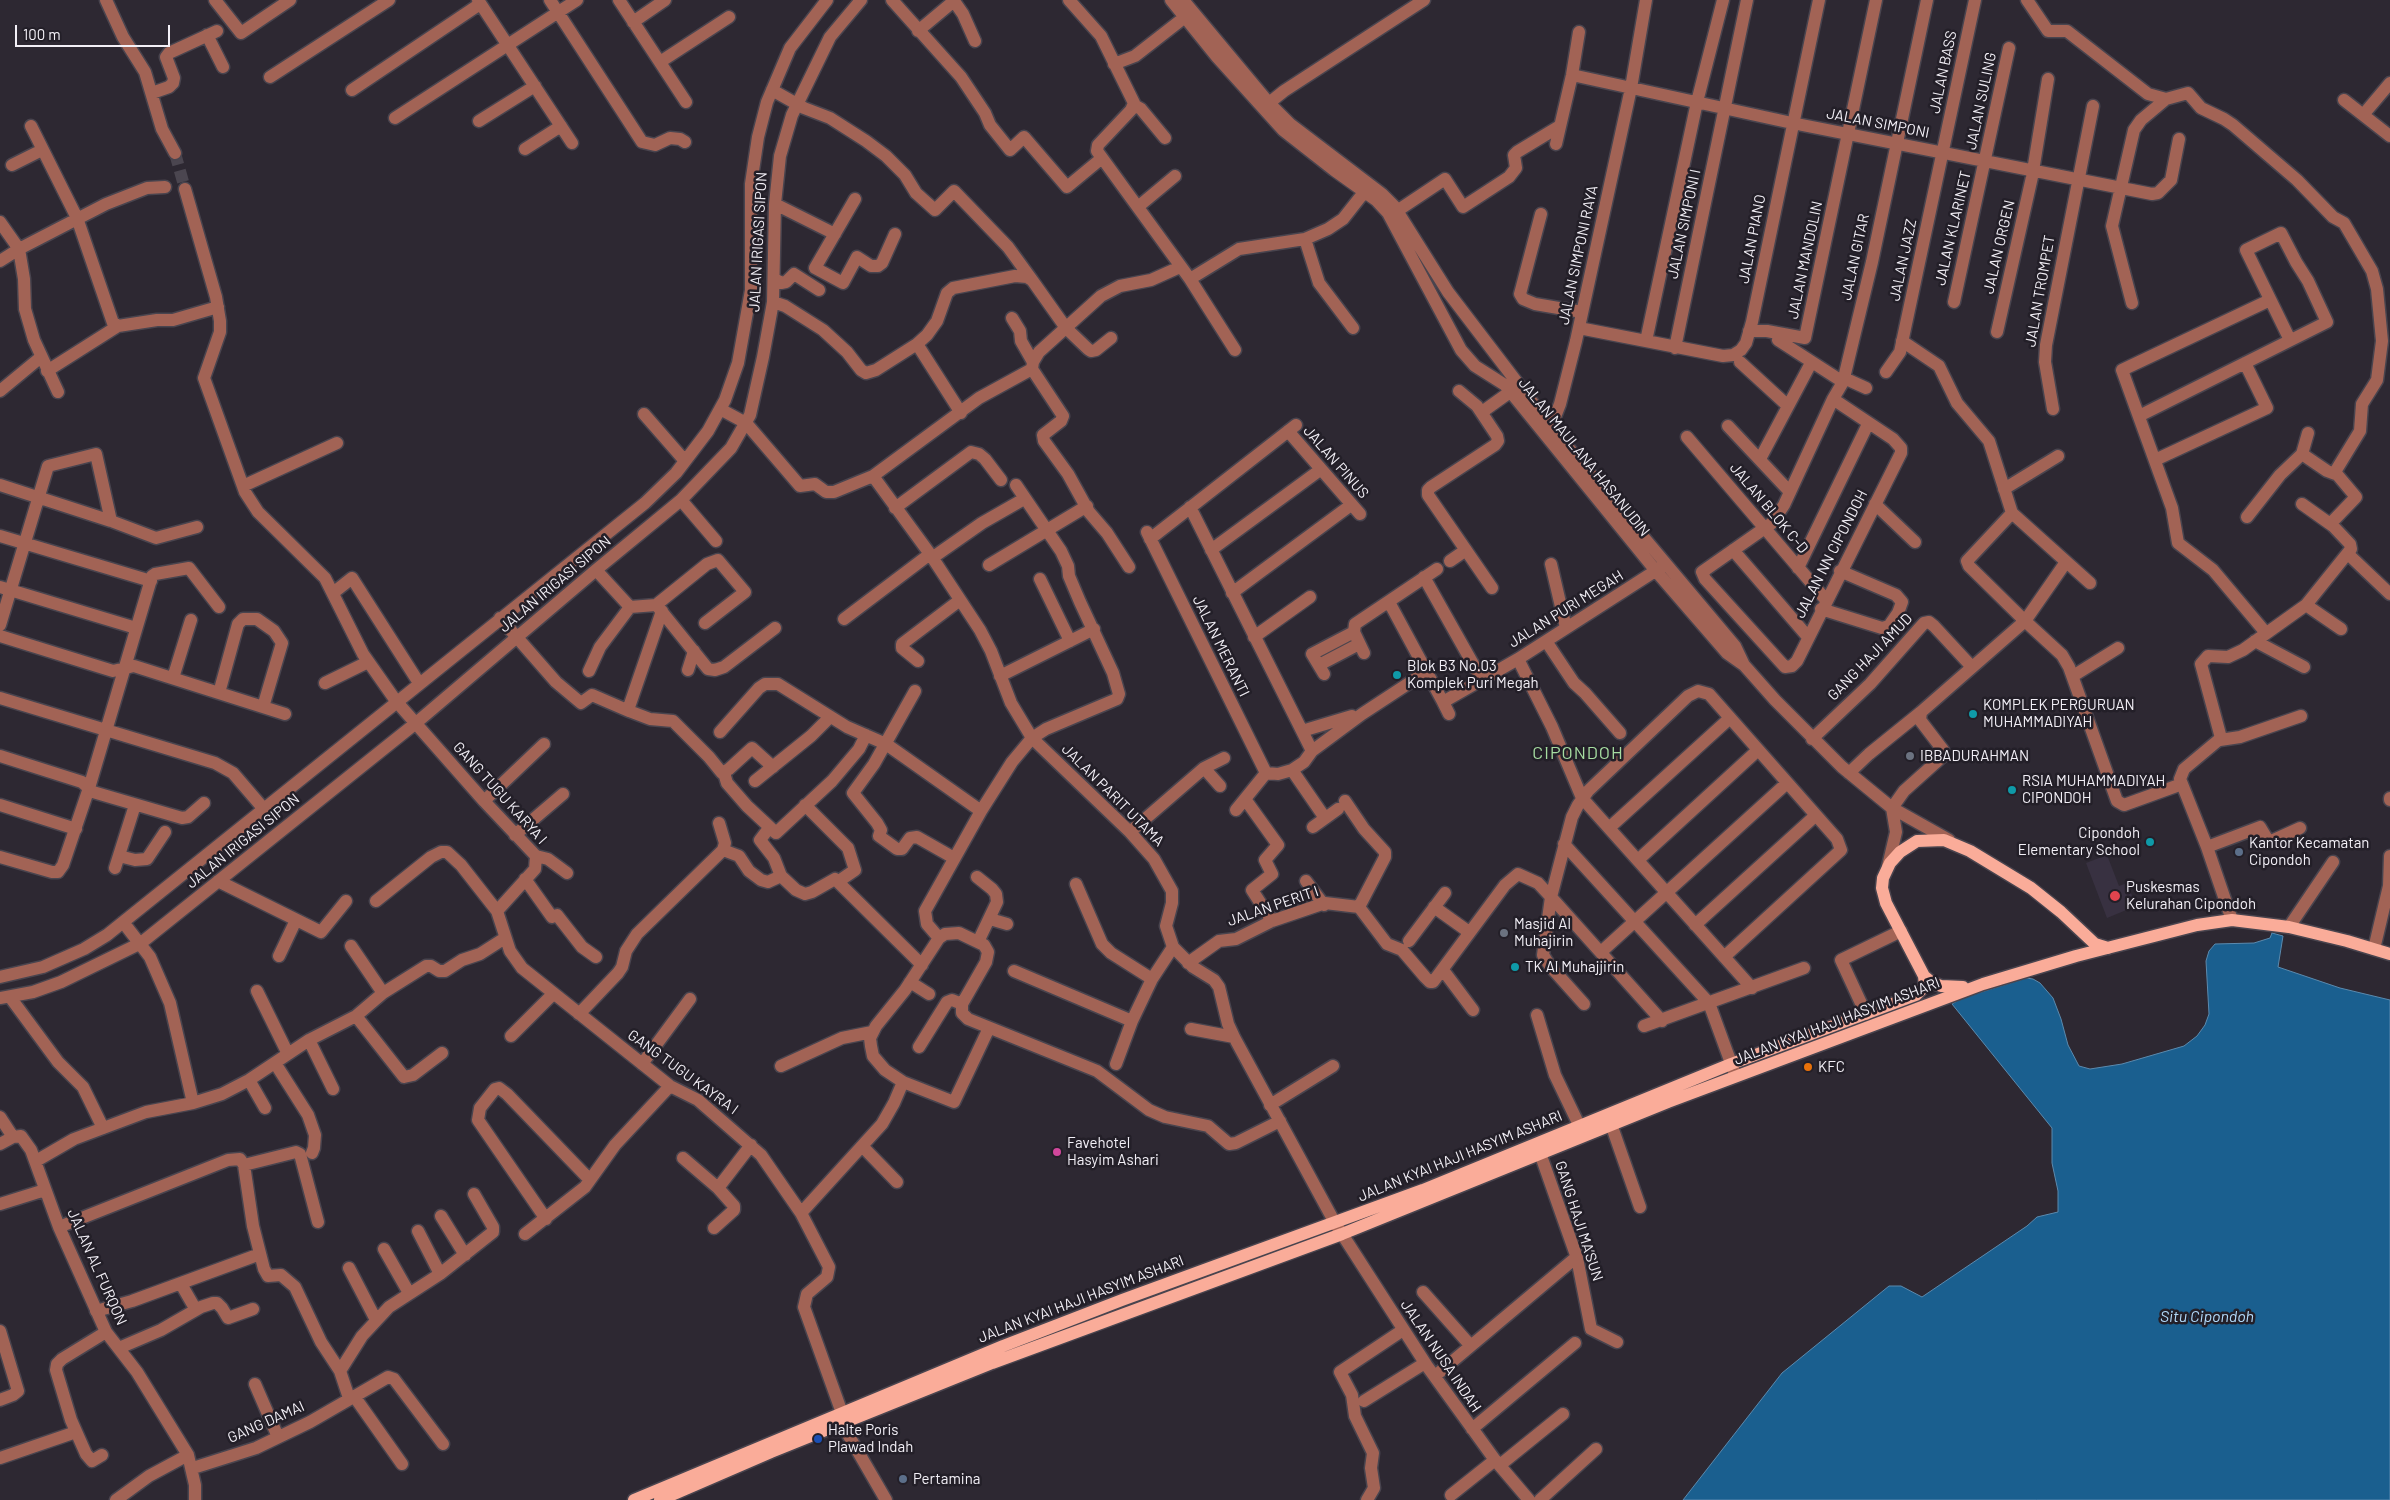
<!DOCTYPE html>
<meta charset="utf-8">
<style>
body{margin:0}
#map{position:relative;width:2390px;height:1500px;overflow:hidden;background:#2d2832;font-family:Barlow,sans-serif}
canvas{display:block}
.scale{position:absolute;left:15px;top:25px;width:155px;height:22px;box-sizing:border-box;border:2px solid #f3f0f7;border-top:0;padding-left:6px;font-size:15px;line-height:18px;white-space:nowrap;color:#f3f0f7;-webkit-text-stroke:4px #231f28;paint-order:stroke}
</style>
<div id="map">
<canvas width="2390" height="1500"></canvas>
<div class="scale">100 m</div>
</div>
<script>
const context = document.querySelector('canvas').getContext('2d');
context.lineJoin = 'round';
function fillPath(path, color) { context.fillStyle = color; context.fill(path, 'evenodd'); }
const poly = rows => new Path2D(rows.map(r => 'M' + r).join(''));
function stroke(path, color, width, dash) { context.strokeStyle = color; context.lineWidth = width; context.lineCap = dash ? 'butt' : 'round'; context.setLineDash(dash || []); context.stroke(path); }
function drawText(font, color, halo, rows, align = 'center') {
  context.font = font + ' Barlow,sans-serif'; context.lineWidth = 5; context.setLineDash([]); context.textBaseline = 'middle'; context.strokeStyle = halo; context.fillStyle = color; for (const [text, x, y, turn = 0] of rows) {
    context.save(); context.translate(x, y); context.rotate((+turn || 0) * Math.PI / 180); context.textAlign = isNaN(turn) ? turn : align; if (halo) context.strokeText(text, 0, 0); context.fillText(text, 0, 0); context.restore();
  }
}
fillPath(poly([
 [2107,855,2119,886,2127,883,2136,906,2107,918,2086,863]
]), '#383141');
const water = poly([
 [2272,933,2283,936,2278,967,2340,988,2390,1000,2390,1500,1683,1500,1782,1373,1889,1286,1901,1286,1922,1297,2027,1226,2037,1217,2058,1212,2058,1191,2052,1163,2052,1128,1952,1004,1962,998,2026,978,2033,979,2040,983,2053,998,2061,1019,2068,1045,2079,1066,2090,1069,2122,1064,2184,1046,2197,1036,2205,1025,2209,1014,2206,961,2209,951,2215,944,2254,943,2270,938,2272,933]
]);
fillPath(water, '#1a5f8f');
stroke(water, '#5b8aae', 1);
stroke(poly([
 [175,153,185,189]
]), '#4b4650', 12, [12, 6]);
const minor = poly([
 [106,0,123,37,145,72,162,129,175,153],
 [215,0,241,33,290,0],
 [478,0,572,143],
 [550,0,642,142,655,145,670,138,680,139,685,142],
 [619,0,686,102],
 [892,0,961,77,985,113,990,125,1010,150,1024,137,1067,187,1102,158],
 [1069,0,1101,36,1134,103,1131,110,1098,145,1097,151,1190,279,1235,350],
 [1171,0,1217,57,1283,130,1334,170,1376,200,1388,213,1461,350,1475,366,1505,385,1656,571,1727,653,1744,665],
 [1183,0,1269,103,1290,124,1382,194,1394,206,1448,292,1551,427,1735,646,1744,665,1775,700,1842,767,1892,808,1949,840],
 [2027,0,2048,31,2067,31,2148,94,2166,99,2188,93,2201,108,2224,119,2233,125,2297,180,2333,217,2344,223,2372,271,2377,289,2382,341,2377,380,2362,404,2360,431,2335,472,2356,497,2333,521,2333,526,2350,544,2351,549,2306,605,2243,650,2228,657,2208,656,2201,664,2221,738,2184,769,2180,779,2207,847,2232,920],
 [633,22,665,0],
 [918,31,954,1,963,14,975,41],
 [207,35,223,67],
 [660,62,729,17],
 [1114,64,1135,56,1185,17],
 [1572,75,1792,123,2152,194,2158,193,2171,180,2179,139],
 [270,77,389,0],
 [352,90,480,4],
 [772,90,804,108,830,118,866,141,886,156,905,175,916,193,935,210,954,191,1008,247,1032,280],
 [152,93,169,87,173,83,174,78,166,57,169,53,217,31],
 [2344,100,2390,136],
 [1134,105,1141,109,1165,138],
 [1264,107,1284,91,1424,0],
 [2363,115,2390,83],
 [395,118,577,0],
 [479,121,535,86],
 [31,126,77,218,113,323,118,326,157,320,173,320,218,307],
 [1556,144,1572,75,1579,32],
 [525,149,561,126],
 [12,165,42,150],
 [185,189,216,297,220,321,220,332,204,378,245,492,258,512,325,578,363,654,396,701,484,801,536,856,535,869,497,911],
 [855,199,815,268,843,283,857,257,871,266,878,266,882,263,895,234],
 [775,204,835,234],
 [1139,206,1175,176],
 [1397,211,1445,179,1463,207,1509,177,1516,168,1514,155,1517,152,1560,126],
 [1541,214,1520,294,1523,299,1535,304,1582,312],
 [0,222,19,249,24,279,25,309,34,340,58,392],
 [1305,239,1319,283,1353,328],
 [0,261,19,249,106,204,147,188,165,187],
 [775,279,781,283,786,282,794,274,819,290],
 [1190,279,1239,249,1305,239,1328,229,1343,219,1369,186],
 [773,302,785,306,823,330,847,352,861,370,866,373,876,370,917,344,927,335,937,321,947,293,953,288,1015,276,1027,277,1032,280,1066,328,1088,349,1091,351,1096,350,1111,338],
 [1954,302,2009,48],
 [2132,303,2112,226,2134,130,2141,120,2166,99],
 [1012,318,1020,331,1021,341,1033,362],
 [1579,328,1723,356,1733,355,1741,350,1746,343,1752,322,1819,0],
 [1749,331,1767,331,1805,338,1876,0],
 [1997,332,2032,177,2048,79],
 [1778,340,1843,382],
 [1646,341,1697,102,1723,0],
 [1902,341,1939,366,1957,403,1989,441,2012,513,2090,583],
 [917,344,961,413],
 [1675,348,1747,0],
 [1740,362,1788,406],
 [47,371,118,326],
 [1886,372,1900,352,1975,0],
 [1844,378,1866,388],
 [0,391,41,357],
 [1459,391,1477,406,1497,436,1498,441,1495,445,1431,487,1428,490,1428,495,1492,588],
 [1833,399,1893,439,1901,448,1901,453,1797,661,1792,666,1785,667,1705,579,1702,572,1772,523,1784,505,1833,399,1843,382,1872,262,1927,0],
 [720,409,746,423,800,486,815,484,826,492,834,492,873,476,979,398,1032,369],
 [2053,409,2045,362,2046,345,2093,106],
 [1482,412,1510,392],
 [644,414,685,461],
 [2139,416,2327,322,2308,281,2296,262,2281,233,2246,250,2290,340],
 [1728,426,1790,492],
 [1551,427,1560,404,1576,341,1631,88,1646,0],
 [1288,431,1360,514],
 [1687,437,1826,600],
 [2302,454,2308,433],
 [1760,459,1811,363],
 [2155,460,2267,408,2245,363],
 [873,476,930,554,980,630,991,651,1011,703,1032,738,1130,832,1154,859,1172,891,1172,903,1166,926,1173,947,1193,967,1214,980,1219,987,1228,1024,1234,1037,1335,1223,1427,1366,1495,1460,1529,1500],
 [0,485,111,521,156,538,197,527],
 [243,486,337,443],
 [2004,489,2058,456],
 [681,500,716,541],
 [1875,504,1915,542],
 [2302,504,2333,526],
 [1190,507,1312,751],
 [895,508,971,452,979,454,985,459,1001,480],
 [2247,517,2280,475,2302,454,2327,471,2335,474],
 [1147,532,1266,773],
 [0,536,151,581],
 [1150,539,1296,425],
 [1211,550,1320,470],
 [1733,550,1808,637],
 [2348,554,2390,594],
 [932,558,982,523,1024,499],
 [1450,561,1466,550],
 [2066,562,2025,621,2062,655,2069,667,2117,801,2124,805,2182,784],
 [1551,564,1566,628],
 [989,565,1087,506],
 [1129,567,1107,533,1089,512,1068,474,1044,441,1043,435,1061,421,1063,416,1032,369,1033,362,1039,352,1101,296,1120,286,1151,280,1180,267],
 [1798,568,1868,424],
 [596,570,630,607],
 [1424,577,1482,680],
 [1040,579,1070,641],
 [0,587,136,628],
 [333,593,352,578,419,683],
 [1232,593,1351,505],
 [1389,602,1443,702],
 [2306,605,2341,629],
 [658,607,708,669,715,670,724,667,775,628],
 [1821,609,1882,628,1889,626,1898,613,1902,602,1896,595,1840,571],
 [662,611,629,707,629,711,650,719,673,721,709,757,722,773,729,769,752,748,773,767],
 [500,618,556,682,581,703,592,695,629,711],
 [844,619,930,554],
 [0,625,48,466,96,454,111,521],
 [2266,633,2213,570,2178,543,2172,508,2122,370,2270,300],
 [0,636,113,671,134,666,285,714],
 [1254,637,1310,597],
 [1546,641,1574,683,1585,693,1620,733],
 [2255,641,2304,667],
 [1364,653,1354,632,1355,624,1437,569],
 [1518,659,1552,727,1582,798,1752,988],
 [918,661,902,648,902,644,960,600],
 [1319,665,1359,644],
 [688,670,694,651],
 [589,671,600,647,630,607,656,605,707,564,718,560,745,592,705,623],
 [1324,674,1312,654,1354,632],
 [1000,676,1094,629],
 [2073,676,2118,648],
 [173,678,191,620],
 [325,683,368,662],
 [915,691,874,764,853,793,877,823,881,830,879,836,897,849,902,849,910,838,917,837,954,858],
 [219,693,238,624,243,619,257,619,274,631,282,643,263,707],
 [0,698,215,763,233,773,263,808],
 [1449,714,1443,702,1518,659,1663,566],
 [1302,731,1352,716],
 [720,732,759,688,765,684,778,684,847,727,886,744,981,811],
 [1812,739,1870,684,1924,623,1929,622,1934,626,1972,667],
 [2220,740,2240,737,2301,716],
 [0,756,82,782,93,792,182,818,188,817,204,803],
 [1204,768,1220,786],
 [1292,770,1325,818],
 [724,773,727,783,747,806,776,833,832,781,859,749,866,735],
 [1266,773,1278,774,1292,770,1304,762,1312,751,1362,714,1426,672],
 [1849,773,1869,754,1921,712],
 [755,781,811,736,830,717],
 [2390,798,2390,800],
 [1245,799,1278,845,1265,860,1272,874,1252,890,1272,921],
 [484,801,544,744],
 [1345,801,1364,829,1385,852,1385,857,1359,907],
 [0,805,76,829],
 [805,805,848,848,855,870,839,881],
 [1892,808,1904,791,1943,756,1943,750,1920,720,1921,712,2025,621,1969,566,1967,561,2012,513],
 [1236,810,1266,773],
 [1313,827,1338,809],
 [769,828,760,840,774,858,781,876,796,890,805,894,812,892,835,879,922,965],
 [1609,828,1730,718],
 [1130,832,1204,768,1224,758],
 [515,835,563,794],
 [1564,844,1709,1003,1735,1074],
 [2207,847,2260,827,2269,842,2300,828],
 [723,850,739,856,749,871,761,880,768,882,781,876],
 [119,856,135,860,147,859,165,832],
 [536,856,548,859,567,873],
 [0,857,52,872,58,872,63,865,89,788,152,576,155,574,189,568,219,607],
 [1638,860,1758,750],
 [1888,866,1896,832,1892,808],
 [115,868,135,805],
 [977,877,992,889,996,894,997,902,978,942],
 [525,879,552,917,557,915,582,947,596,957],
 [218,881,321,932,346,901],
 [1306,881,1324,905],
 [1076,884,1102,944,1111,953,1152,979],
 [376,901,431,857,441,852,447,852,461,865,497,911,510,951,522,968,670,1086,698,1100,761,1155,801,1213,829,1267,827,1277,807,1294,804,1307,842,1413],
 [1434,907,1469,932],
 [990,919,1007,924],
 [123,922,150,957,170,1003,193,1103],
 [1695,925,1815,816],
 [2289,927,2333,862],
 [939,938,927,924,925,911,981,811,1012,762,1032,738,1046,729,1117,699,1119,694,1113,673,1080,602,1069,576,1068,566,1061,551,1016,485],
 [1409,941,1445,893],
 [351,946,383,993],
 [2374,949,2389,886,2390,856],
 [1601,952,1787,783],
 [279,956,296,920],
 [1188,963,1219,941,1236,939,1272,921,1325,903,1359,907,1387,944,1402,950,1425,977,1430,982,1433,982,1505,885,1518,874,1538,883,1551,897,1662,1021],
 [1443,970,1473,1010],
 [1014,971,1132,1021],
 [0,977,43,967,84,949,107,935,645,503,676,473,708,431,725,400,738,363,751,290,751,184,758,137,767,102,790,48,827,0],
 [910,982,929,994],
 [257,991,288,1054],
 [10,997,58,1062,83,1087,103,1128],
 [0,998,33,992,61,982,141,943,416,723,596,570,681,500,731,448,750,415,763,357,773,302,775,204,780,156,792,115,830,37,861,0],
 [1584,1004,1550,966,1543,955,1551,897,1572,817,1578,805,1588,791,1688,696,1698,691,1709,694,1837,839,1841,850,1724,957],
 [579,1014,618,973,622,967,626,951,637,934,723,850,725,843,719,823],
 [1866,1014,1841,960,1901,931],
 [1537,1015,1555,1075,1579,1125],
 [356,1016,404,1077,413,1075,442,1053],
 [1644,1026,1804,968],
 [989,1028,954,1102,903,1082,885,1070,873,1056,871,1046,870,1038,876,1026,905,990,939,938,945,934,959,933,984,945,988,952,986,962,962,1004,962,1013,968,1019,1097,1071,1149,1110,1165,1117,1208,1126,1229,1144,1236,1143,1280,1121],
 [1191,1029,1234,1037],
 [511,1036,553,994],
 [309,1040,333,1089],
 [919,1047,947,1002,952,1000,962,1004],
 [275,1063,308,1115,315,1135,314,1148,312,1153],
 [642,1064,690,999],
 [1116,1064,1132,1021,1152,979,1173,947],
 [781,1066,842,1038,872,1032],
 [249,1080,265,1108],
 [1270,1105,1333,1066],
 [0,1117,13,1137],
 [1611,1124,1640,1207],
 [0,1144,13,1137,21,1136,31,1150,59,1227,106,1332,137,1372,188,1455,195,1485,195,1500],
 [862,1146,897,1182],
 [1540,1153,1577,1258,1591,1329,1617,1342],
 [683,1158,718,1188,734,1206,734,1210,714,1228],
 [36,1161,74,1139,146,1112,193,1103,222,1094,249,1080,309,1040,356,1016,383,993,426,966,431,966,439,971,445,971,462,960,480,954,505,938],
 [244,1165,296,1152,300,1154,318,1222],
 [718,1188,751,1145],
 [0,1204,45,1190],
 [801,1213,882,1124,894,1103,903,1082],
 [441,1216,465,1255],
 [546,1219,478,1120,480,1108,495,1089,499,1088,507,1094,590,1180],
 [59,1227,228,1160,240,1159,244,1165,253,1226,264,1269,268,1276,281,1275,295,1287,321,1342,340,1371,349,1398],
 [418,1231,440,1274],
 [525,1234,585,1187,615,1145,670,1086],
 [384,1249,409,1293],
 [349,1268,376,1320],
 [181,1284,196,1310],
 [1423,1292,1470,1345],
 [96,1311,132,1301,260,1254],
 [0,1331,18,1391,13,1395,0,1400],
 [119,1348,161,1330,201,1307,213,1303,217,1303,222,1308,228,1318,253,1309],
 [340,1371,362,1336,389,1307,440,1274,493,1232,493,1227,474,1194],
 [1435,1376,1573,1260],
 [255,1384,278,1437],
 [354,1396,402,1464],
 [1364,1401,1425,1363],
 [842,1424,886,1500],
 [1472,1429,1575,1343],
 [102,1455,92,1461,86,1454,71,1420,56,1370,57,1364,62,1359,106,1332],
 [0,1458,76,1432],
 [1500,1465,1563,1414],
 [193,1468,256,1448,310,1422,388,1377,394,1379,443,1444],
 [1451,1495,1495,1460],
 [116,1500,149,1476,188,1455],
 [1367,1500,1374,1488,1371,1468,1373,1453,1355,1416,1352,1395,1340,1372,1403,1330],
 [1540,1500,1596,1449]
]);
const major = poly([
 [1924,976,1931,982,1941,986,1963,987],
 [634,1500,1003,1346,1122,1300,1423,1190,1731,1064,1916,995,1925,986,1924,976,1886,903,1882,888,1883,878,1890,863,1900,852,1917,841,1944,840,1970,851,2031,888,2061,912,2095,944,2108,948],
 [660,1500,771,1452,992,1363,1342,1234,1668,1102,1983,984,2076,956,2197,925,2232,920,2289,927,2347,941,2390,954]
]);
stroke(minor, '#49444e', 15);
stroke(major, '#49444e', 15);
stroke(minor, '#a26355', 12);
stroke(major, '#faac99', 12);
for (const [x, y, r, color] of [
 [1397,675,5,"#0f9aa8"],
 [1973,714,5,"#0f9aa8"],
 [1910,756,5,"#6b7280"],
 [2012,790,5,"#0f9aa8"],
 [2150,842,5,"#0f9aa8"],
 [2239,852,5,"#5c6f8a"],
 [2115,896,6,"#e0444e"],
 [1504,933,5,"#6b7280"],
 [1515,967,5,"#0f9aa8"],
 [1808,1067,5,"#e8710a"],
 [1057,1152,5,"#d1479c"],
 [818,1439,5,"#1a4fb4"],
 [903,1479,5,"#5c6f8a"]
]) { const dot = new Path2D(); dot.arc(x, y, r, 0, 2 * Math.PI); context.fillStyle = color; context.fill(dot); stroke(dot, '#231f28', 2); }
drawText('15px', '#f3f0f7', '#231f28', [
 ["JALAN BASS",1943,72,-78],
 ["JALAN SULING",1981,101,-78],
 ["JALAN SIMPONI",1878,123,11],
 ["JALAN SIMPONI I",1684,224,-78],
 ["JALAN KLARINET",1953,228,-77],
 ["JALAN PIANO",1752,239,-79],
 ["JALAN IRIGASI SIPON",758,242,-87],
 ["JALAN ORGEN",1999,247,-77],
 ["JALAN SIMPONI RAYA",1578,255,-78],
 ["JALAN GITAR",1855,257,-78],
 ["JALAN MANDOLIN",1805,260,-78],
 ["JALAN JAZZ",1903,260,-78],
 ["JALAN TROMPET",2040,291,-80],
 ["JALAN MAULANA HASANUDIN",1584,457,51],
 ["JALAN PINUS",1336,462,49],
 ["JALAN BLOK C-D",1769,508,50],
 ["JALAN NN CIPONDOH",1831,554,-63],
 ["JALAN IRIGASI SIPON",555,584,-40],
 ["JALAN PURI MEGAH",1566,609,-32],
 ["JALAN MERANTI",1221,646,64],
 ["GANG HAJI AMUD",1870,657,-46],
 ["GANG TUGU KARYA I",500,793,48],
 ["JALAN PARIT UTAMA",1113,795,45],
 ["JALAN IRIGASI SIPON",243,841,-39],
 ["JALAN PERIT I",1273,906,-19],
 ["JALAN KYAI HAJI HASYIM ASHARI",1837,1021,-21],
 ["GANG TUGU KAYRA I",683,1072,36],
 ["JALAN KYAI HAJI HASYIM ASHARI",1460,1156,-22],
 ["GANG HAJI MA’SUN",1579,1221,72],
 ["JALAN AL FURQON",97,1267,66],
 ["JALAN KYAI HAJI HASYIM ASHARI",1081,1299,-21],
 ["JALAN NUSA INDAH",1441,1356,56],
 ["GANG DAMAI",266,1422,-24]
]);
drawText('15px', '#f3f0f7', '#231f28', [
 ["Blok B3 No.03",1407,666],
 ["Komplek Puri Megah",1407,683],
 ["KOMPLEK PERGURUAN",1983,705],
 ["MUHAMMADIYAH",1983,722],
 ["IBBADURAHMAN",1920,756],
 ["RSIA MUHAMMADIYAH",2022,781],
 ["CIPONDOH",2022,798],
 ["Cipondoh",2140,833,"right"],
 ["Elementary School",2140,850,"right"],
 ["Kantor Kecamatan",2249,843],
 ["Cipondoh",2249,860],
 ["Puskesmas",2126,887],
 ["Kelurahan Cipondoh",2126,904],
 ["Masjid Al",1514,924],
 ["Muhajirin",1514,941],
 ["TK Al Muhajjirin",1525,967],
 ["KFC",1818,1067],
 ["Favehotel",1067,1143],
 ["Hasyim Ashari",1067,1160],
 ["Halte Poris",828,1430],
 ["Plawad Indah",828,1447],
 ["Pertamina",913,1479]
], 'left');
drawText('italic 16px', '#b2dafb', '#231f28', [
 ["Situ Cipondoh",2207,1317]
]);
context.letterSpacing = '1px';
drawText('18px', '#a6dda1', '#231f28', [
 ["CIPONDOH",1578,753]
]);
context.letterSpacing = '0px';
</script>
